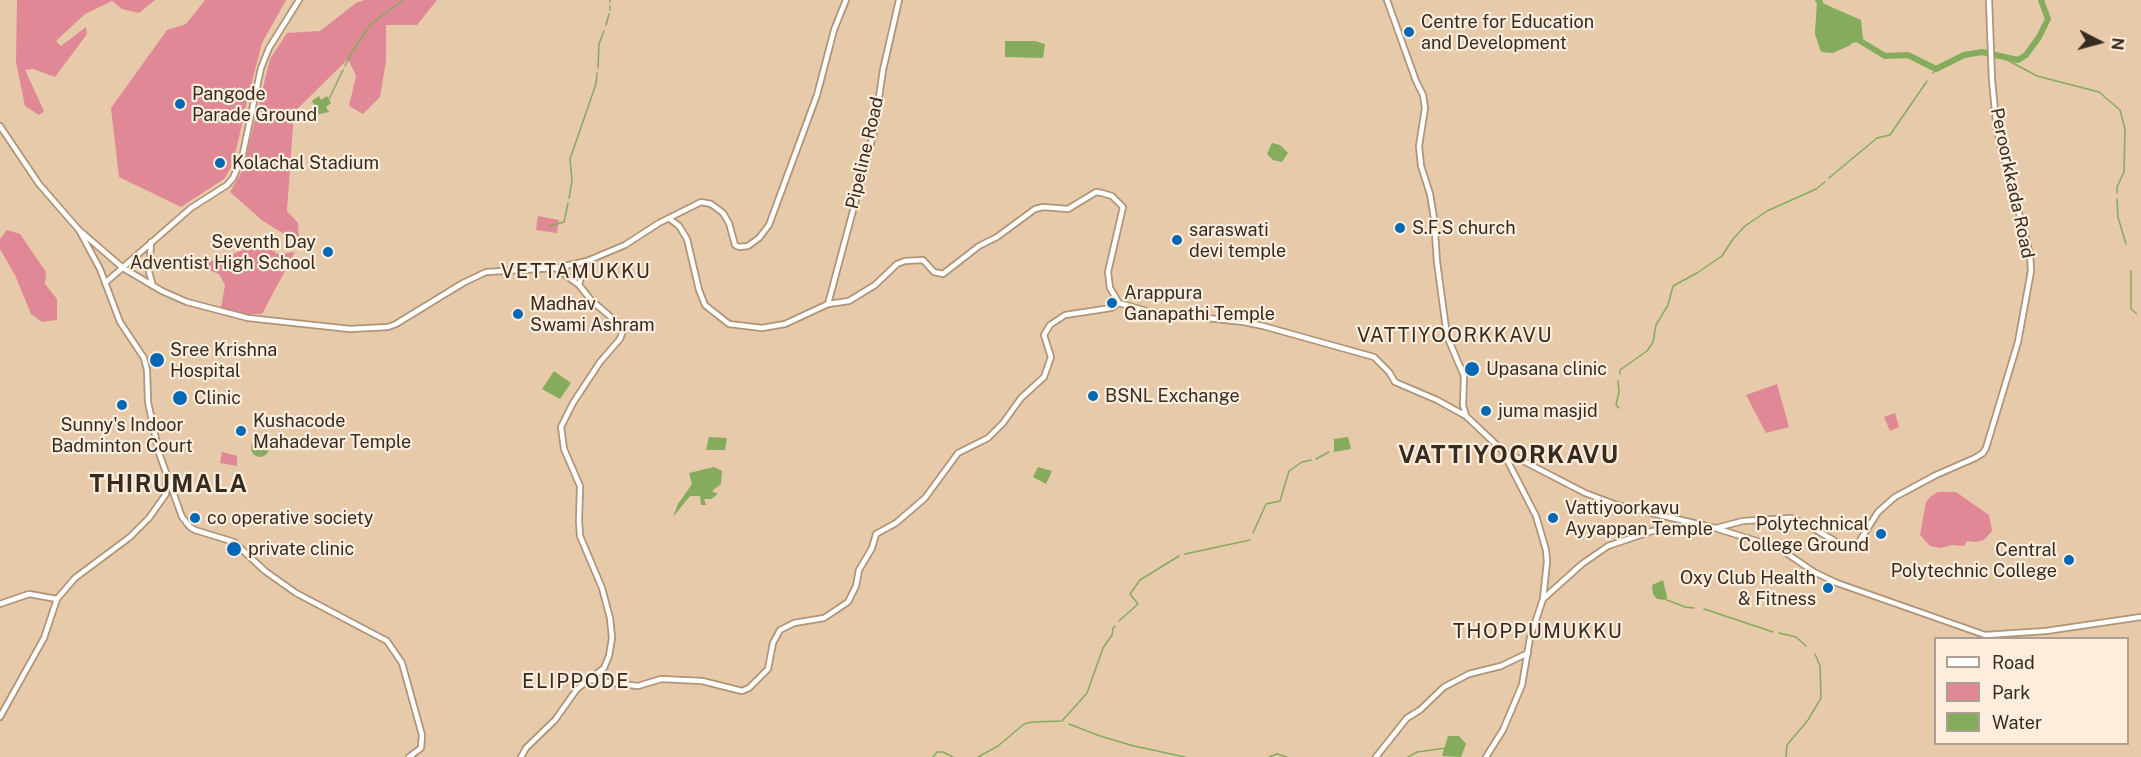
<!DOCTYPE html>
<style>
body{margin:0}
#map{position:relative;width:2141px;height:757px;overflow:hidden;background:#e6caaa;font-family:"Public Sans",sans-serif}
canvas{display:block}
.legend{position:absolute;left:1934px;top:637px;width:195px;height:108px;box-sizing:border-box;background:#fceddd;border:2px solid #ad9f91;margin:0;padding:8px 10px;list-style:none;font-size:18px;color:#362b1f}
.legend li{display:flex;align-items:center;gap:12px;height:30px}
.legend b{width:30px;border:2px solid #ad9f91}
.north{position:absolute;left:2069px;top:12px;width:60px;height:60px;-webkit-text-stroke:4px #fceddd;paint-order:stroke;rotate:96deg;font-size:16px;font-weight:700;line-height:24px;text-align:center;color:#362b1f}
.north::after{content:'';display:block;margin:auto;width:21px;height:27px;background:#362b1f;clip-path:polygon(50% 0,100% 100%,50% 72%,0 100%)}
</style>
<div id="map">
<canvas width="2141" height="757"></canvas>
<ul class="legend">
<li><b style="height:8px;background:#fff"></b>Road</li>
<li><b style="height:16px;background:#e08896"></b>Park</li>
<li><b style="height:16px;background:#85ab5c"></b>Water</li>
</ul>
<div class="north">N</div>
</div>
<script>
const context = document.querySelector('canvas').getContext('2d');
context.lineJoin = 'round';
function fillPath(path, color) { context.fillStyle = color; context.fill(path, 'evenodd'); }
const poly = rows => new Path2D(rows.map(r => 'M' + r).join(''));
function stroke(path, color, width, dash) { context.strokeStyle = color; context.lineWidth = width; context.lineCap = dash ? 'butt' : 'round'; context.setLineDash(dash || []); context.stroke(path); }
function drawText(font, color, halo, rows, align = 'center') {
  context.font = font + ' "Public Sans",sans-serif'; context.lineWidth = 4.5; context.setLineDash([]); context.textBaseline = 'middle'; context.strokeStyle = halo; context.fillStyle = color; for (const [text, x, y, turn = 0] of rows) {
    context.save(); context.translate(x, y); context.rotate((+turn || 0) * Math.PI / 180); context.textAlign = isNaN(turn) ? turn : align; if (halo) context.strokeText(text, 0, 0); context.fillText(text, 0, 0); context.restore();
  }
}
fillPath(poly([
 [17,0,155,0,139,13,122,9,112,1,85,14,56,41,61,46,86,27,87,34,55,77,33,69,25,70,44,111,39,115,25,106,16,62],
 [205,0,286,0,262,43,247,101,233,164,224,179,181,207,119,177,111,108,167,30,186,24],
 [364,0,437,0,417,25,386,25,386,61,380,97,363,114,349,106,356,76,348,59,294,112,287,211,298,223,299,238,289,237,263,221,230,192,243,169,270,59,287,33,320,31,356,3],
 [538,216,559,220,557,233,536,230],
 [7,230,20,234,46,272,45,284,57,299,57,320,42,322,31,314,15,275,0,249,0,239],
 [262,244,278,254,295,252,262,314,246,314,221,308,225,285,219,274,203,268,202,261,223,260,237,252],
 [1777,384,1789,427,1766,433,1746,395],
 [1895,413,1899,427,1890,431,1884,417],
 [222,452,237,456,237,466,220,463],
 [1938,492,1956,492,1989,515,1992,531,1984,540,1975,542,1967,541,1964,546,1952,545,1941,548,1930,546,1920,535,1926,502,1931,496]
]), '#e08896');
fillPath(poly([
 [1820,2,1861,20,1863,41,1823,49,1818,33],
 [1005,41,1035,41,1045,44,1043,58,1005,57],
 [319,96,321,100,327,96,331,103,326,107,329,112,315,115,310,112,315,107,312,101],
 [1272,143,1280,145,1288,153,1282,162,1273,160,1267,154],
 [554,371,571,383,560,399,542,389],
 [709,437,727,438,725,450,706,450],
 [1348,437,1351,449,1334,452,1334,439],
 '251 448a9 9 0 1 1 18 0a9 9 0 1 1-18 0Z',
 [714,467,722,471,721,484,712,491,718,494,711,499,704,499,706,505,701,505,700,496,690,496,673,517,678,504,692,484,689,473],
 [1038,467,1052,471,1046,484,1033,477],
 [1663,580,1667,597,1666,600,1657,599,1653,594,1652,585],
 [1448,736,1459,736,1466,744,1461,757,1442,756]
]), '#85ab5c');
stroke(poly([
 [610,2,610,0],
 [610,10,610,6],
 [606,25,609,14],
 [2000,56,2037,76,2099,92,2120,110,2125,129,2124,172,2117,187,2117,193],
 [345,66,352,52,371,24,403,0],
 [598,68,599,44,604,31],
 [1933,73,1936,69],
 [329,99,343,70],
 [1829,178,1877,138,1890,135,1927,81],
 [569,198,572,181,570,159,596,84,597,73],
 [2117,199,2118,217,2126,244],
 [550,226,564,222,568,203],
 [2131,271,2131,309,2136,313],
 [1620,374,1620,370,1647,351,1653,342,1656,325,1668,305,1673,286,1697,273,1722,256,1733,239,1745,226,1767,211,1816,189,1825,182],
 [1618,381,1619,392,1616,405,1619,408],
 [1316,459,1329,452],
 [1253,533,1266,504,1280,501,1289,471,1302,462,1311,460],
 [1185,554,1250,540],
 [1667,600,1685,607,1694,608],
 [1704,609,1773,632],
 [1119,621,1138,604,1130,594,1140,580,1179,556],
 [1779,633,1796,637,1806,646],
 [1069,724,1100,736,1134,746,1185,757],
 [933,757,937,752,943,752,953,757],
 [978,757,998,746,1024,724,1032,722,1062,721,1087,693,1103,648,1112,635,1113,628,1115,626],
 [1269,757,1277,754,1287,757],
 [1408,757,1417,752,1446,748],
 [1786,757,1787,745,1808,720,1821,698,1820,666,1815,654]
]), '#85ab5c', 1.5);
stroke(poly([
 [1818,0,1820,2,1818,33,1823,49,1832,50,1848,43],
 [1857,39,1885,56,1908,55,1936,69,1964,55,1982,52,2018,60,2026,55,2039,37,2048,19,2041,0]
]), '#85ab5c', 6);
const secondary = poly([
 [1387,0,1416,81,1423,95,1425,108,1419,146,1421,166,1430,194,1434,218,1437,262,1447,336,1464,376,1463,405,1466,416,1502,450,1585,493,1617,505,1715,528,1779,548,1814,572,1837,583,1985,635,2046,631,2141,617],
 [0,126,39,184,79,230,100,269,120,322,144,358,147,370,148,402,159,453,182,517,190,527,195,530,234,542,265,571,296,593,387,641,402,663,422,735,421,748,409,757],
 [670,219,679,226,687,239,699,290,705,305,729,324,762,328,785,324,828,304,849,301,875,285,897,264,905,261,923,260,934,272,943,274,979,246,997,237,1035,209,1043,207,1068,209,1096,192,1102,193,1112,196,1123,207,1108,272,1110,288,1119,303],
 [79,230,123,268,162,291,187,302,248,318,350,329,388,327,396,324,463,283,486,272,556,268,587,261,625,245,659,223,701,202,711,204,723,213,729,223,735,245,739,247,748,246,759,238,769,225,817,95,834,30,846,0],
 [151,242,149,272,153,286],
 [105,283,191,208,227,185,233,178,242,158,261,68,269,48,299,0],
 [579,285,583,269,587,261],
 [1119,303,1150,312,1244,322,1263,326,1374,357,1389,372,1395,382,1437,400,1466,416],
 [828,304,874,132,883,70,899,0],
 [1716,528,1743,521,1791,518,1806,524,1840,544,1852,546,1859,542,1878,512,1895,497,1936,475,1975,458,1983,453,1986,448,2018,342,2031,271,2030,254,1997,131,1992,80,1989,0],
 [1543,599,1582,564,1608,546,1652,531,1702,527],
 [0,604,29,594,57,599],
 [590,680,638,686,661,679,702,681,742,691,749,688,768,669,773,643,780,630,794,623,824,618,848,602,856,586,859,570,872,548,876,534,896,523,925,498,958,453,988,438,1003,423,1021,398,1044,377,1051,357,1044,335,1050,325,1065,315,1111,308,1119,303],
 [0,717,44,638,57,599,75,578,130,537,149,518,166,494,166,477],
 [521,757,526,748,555,720,577,689,604,668,609,656,612,638,610,618,602,588,580,536,579,521,580,486,564,449,561,427,573,403,600,362,620,339,623,331,620,325,591,300,579,285,556,268],
 [1376,757,1407,718,1420,710,1444,687,1469,674,1501,666,1528,653],
 [1486,757,1503,730,1522,685,1530,638,1543,599,1547,562,1546,550,1536,516,1502,450]
]);
stroke(secondary, '#af9476', 8);
stroke(secondary, '#fff', 4.5);
for (const [x, y, r, color] of [
 [1409,32,6,"#0068b4"],
 [180,104,6,"#0068b4"],
 [220,163,6,"#0068b4"],
 [1400,228,6,"#0068b4"],
 [1177,240,6,"#0068b4"],
 [328,252,6,"#0068b4"],
 [1112,303,6,"#0068b4"],
 [518,314,6,"#0068b4"],
 [157,360,8,"#0068b4"],
 [1472,369,8,"#0068b4"],
 [1093,396,6,"#0068b4"],
 [180,398,8,"#0068b4"],
 [122,405,6,"#0068b4"],
 [1486,411,6,"#0068b4"],
 [241,431,6,"#0068b4"],
 [195,518,6,"#0068b4"],
 [1553,518,6,"#0068b4"],
 [1881,534,6,"#0068b4"],
 [234,549,8,"#0068b4"],
 [2069,560,6,"#0068b4"],
 [1828,588,6,"#0068b4"]
]) { const dot = new Path2D(); dot.arc(x, y, r, 0, 2 * Math.PI); context.fillStyle = color; context.fill(dot); stroke(dot, '#fceddd', 2); }
drawText('18px', '#362b1f', '#fceddd', [
 ["Centre for Education",1421,22],
 ["and Development",1421,43],
 ["Pangode",192,94],
 ["Parade Ground",192,115],
 ["Kolachal Stadium",232,163],
 ["S.F.S church",1412,228],
 ["saraswati",1189,230],
 ["devi temple",1189,251],
 ["Seventh Day",316,242,"right"],
 ["Adventist High School",316,263,"right"],
 ["Arappura",1124,293],
 ["Ganapathi Temple",1124,314],
 ["Madhav",530,304],
 ["Swami Ashram",530,325],
 ["Sree Krishna",170,350],
 ["Hospital",170,371],
 ["Upasana clinic",1486,369],
 ["BSNL Exchange",1105,396],
 ["Clinic",194,398],
 ["juma masjid",1498,411],
 ["Kushacode",253,421],
 ["Mahadevar Temple",253,442],
 ["Sunny's Indoor",122,425,"center"],
 ["Badminton Court",122,446,"center"],
 ["Vattiyoorkavu",1565,508],
 ["Ayyappan Temple",1565,529],
 ["co operative society",207,518],
 ["Polytechnical",1869,524,"right"],
 ["College Ground",1869,545,"right"],
 ["private clinic",248,549],
 ["Central",2057,550,"right"],
 ["Polytechnic College",2057,571,"right"],
 ["Oxy Club Health",1816,578,"right"],
 ["& Fitness",1816,599,"right"]
], 'left');
drawText('18px', '#362b1f', '#fceddd', [
 ["Pipeline Road",865,153,-77],
 ["Peroorkkada Road",2012,183,78]
]);
context.letterSpacing = '1.5px';
drawText('20px', '#362b1f', '#fceddd', [
 ["VETTAMUKKU",576,272],
 ["VATTIYOORKKAVU",1455,336],
 ["THOPPUMUKKU",1538,632],
 ["ELIPPODE",576,682]
]);
context.letterSpacing = '0px';
context.letterSpacing = '1.5px';
drawText('bold 24px', '#362b1f', '#fceddd', [
 ["VATTIYOORKAVU",1509,456],
 ["THIRUMALA",169,485]
]);
context.letterSpacing = '0px';
</script>
